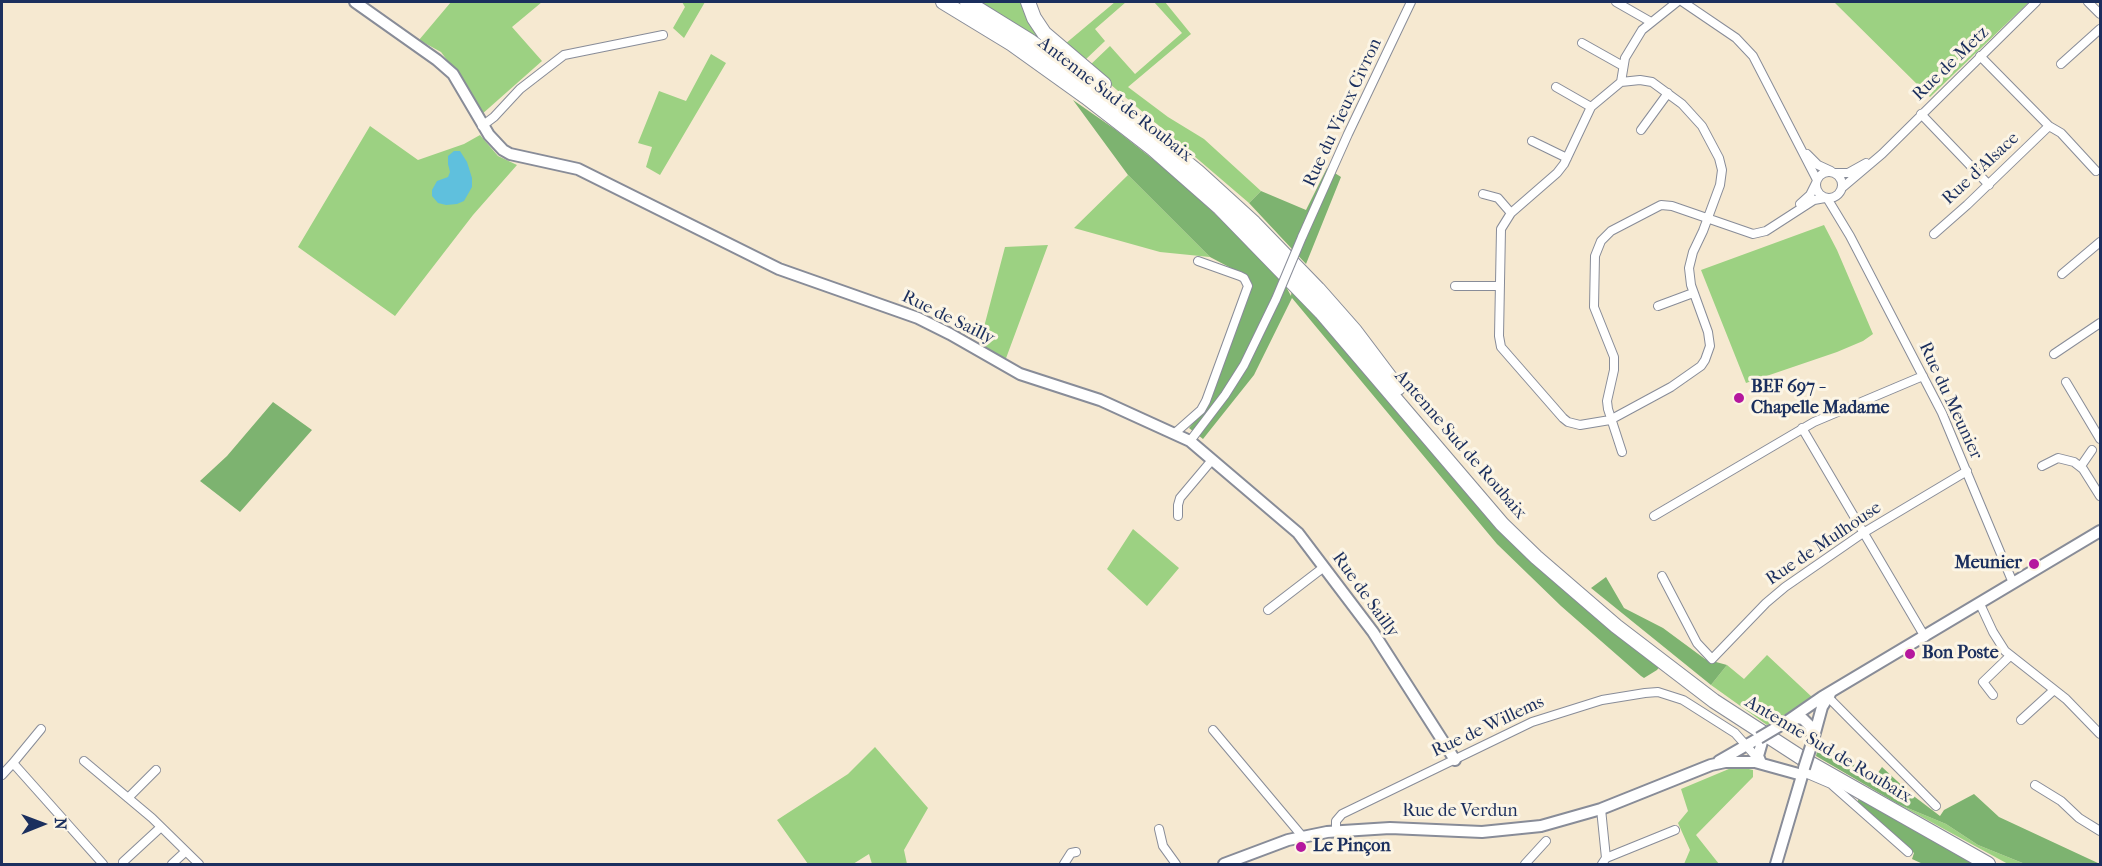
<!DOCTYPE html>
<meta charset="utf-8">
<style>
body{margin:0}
#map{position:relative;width:2102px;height:866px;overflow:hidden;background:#f6e9d1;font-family:"IM FELL French Canon",serif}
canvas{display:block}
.frame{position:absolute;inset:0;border:3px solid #1b2f5e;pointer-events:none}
.north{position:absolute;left:12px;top:794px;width:60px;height:60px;-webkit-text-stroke:4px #fcf5e5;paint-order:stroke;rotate:89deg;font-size:16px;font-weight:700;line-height:24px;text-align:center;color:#1b2f5e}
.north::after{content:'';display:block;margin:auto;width:21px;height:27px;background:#1b2f5e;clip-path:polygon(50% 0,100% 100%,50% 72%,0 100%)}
</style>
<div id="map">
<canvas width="2102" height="866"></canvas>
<div class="frame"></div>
<div class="north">N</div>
</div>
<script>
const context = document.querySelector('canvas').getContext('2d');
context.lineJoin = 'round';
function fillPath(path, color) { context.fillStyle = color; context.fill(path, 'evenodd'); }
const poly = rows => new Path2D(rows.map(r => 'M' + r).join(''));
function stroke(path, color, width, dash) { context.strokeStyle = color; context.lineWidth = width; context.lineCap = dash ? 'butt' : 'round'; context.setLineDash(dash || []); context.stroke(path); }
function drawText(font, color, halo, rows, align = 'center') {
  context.font = font + ' "IM FELL French Canon",serif'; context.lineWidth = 6; context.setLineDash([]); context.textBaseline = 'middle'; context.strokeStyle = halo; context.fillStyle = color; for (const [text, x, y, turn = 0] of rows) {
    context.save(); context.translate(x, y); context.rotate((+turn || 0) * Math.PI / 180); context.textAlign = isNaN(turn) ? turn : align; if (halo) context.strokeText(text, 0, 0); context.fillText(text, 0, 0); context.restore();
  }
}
fillPath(poly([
 [451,2,542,2,512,27,542,61,481,115,467,87,441,52,419,40],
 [682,2,705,2,684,38,673,28,685,7],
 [975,2,1025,2,1056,50,1055,53],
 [1115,2,1126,2,1095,29,1105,41,1084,61,1065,44],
 [1154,2,1165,2,1191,34,1128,87,1168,117,1204,139,1261,191,1249,203,1089,66,1110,46,1135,74,1182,33],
 [1834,2,2029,2,1930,97],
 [711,54,726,63,660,175,646,167,652,147,638,143,659,91,686,101],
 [370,126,418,160,464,144,480,135,498,156,517,165,473,215,395,316,298,247],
 [1128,175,1210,257,1160,252,1074,228],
 [1824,225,1837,250,1873,334,1863,341,1837,352,1746,383,1701,270],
 [1048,245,1005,361,979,346,1005,247],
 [1133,529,1179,568,1147,606,1107,569],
 [1767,655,1813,698,1767,725,1711,685,1727,665,1744,679],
 [875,747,928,808,904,850,907,864,872,864,869,854,853,864,808,864,777,820,848,774],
 [1736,766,1753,770,1753,777,1696,835,1719,864,1684,864,1690,850,1678,823,1688,811,1681,789],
 [1898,804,1946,824,1978,845,2025,864,2008,864]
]), '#9cd182');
fillPath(poly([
 [1073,100,1116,130,1173,175,1279,273,1291,296,1292,288,1470,491,1660,666,1657,670,1644,678,1641,676,1561,606,1497,544,1292,298,1254,375,1203,439,1189,428,1207,407,1251,286,1246,276,1210,257,1128,175],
 [1327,168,1341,177,1306,264,1249,203,1261,191,1306,210],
 [273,402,312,430,240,512,200,481,227,456],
 [1606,577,1624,608,1663,628,1705,659,1727,665,1711,685,1591,588],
 [1819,743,1875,777,1882,767,1911,794,1940,816,1944,810,1974,794,1999,817,2100,864,2025,864,1978,845,1946,824,1898,804,1816,756],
 [1859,798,1935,842,1979,864,1923,864,1912,859,1914,853,1857,803]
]), '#7db370');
fillPath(poly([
 [454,151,460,151,467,162,472,178,472,187,464,201,457,204,446,205,438,203,432,196,432,190,437,181,448,177,450,172,448,164,448,156]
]), '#5fc0dd');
const street = poly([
 [1616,2,1651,22],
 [1683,2,1736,38,1753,56,1817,180],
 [2088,2,2100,14],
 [1582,43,1623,66],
 [1980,56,2049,126,2061,133,2096,171],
 [2061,64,2100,29],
 [1621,82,1640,80,1652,82,1682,104,1702,126,1719,158,1722,170,1720,185,1703,231,1693,252,1689,268,1691,285,1708,332,1710,346,1705,360,1701,366,1671,387,1610,420,1580,425,1568,422,1563,418,1501,347,1499,336,1501,229,1511,213,1557,173,1564,164,1591,107,1621,82,1625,58,1642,30,1677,2],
 [1556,87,1591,107],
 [1921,114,1989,185],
 [482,126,494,117,520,89,564,55,663,35],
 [1641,130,1668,93],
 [1532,141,1567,158],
 [1807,154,1818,165,1831,171],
 '1816 185a13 13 0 1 1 26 0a13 13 0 1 1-26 0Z',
 [1836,173,1848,173,1866,163],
 [1843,187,1882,154,2036,2],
 [1483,194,1498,198,1511,213],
 [1827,198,1850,236,1942,413,2013,583],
 [1800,204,1810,195,1816,183],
 [1934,234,1967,205,2049,126],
 [1302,237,1348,134,1411,2],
 [2062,274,2100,242],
 [1455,286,1500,286],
 [1658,306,1693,293],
 [2054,354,2100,323],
 [2066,382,2100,439],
 [1802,428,1925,637],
 [1175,433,1201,410,1206,401,1248,286,1244,278,1240,276,1198,261],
 [1190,441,1225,395,1244,365,1276,299],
 [1622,452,1608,409,1607,401,1614,370,1614,357,1594,307,1595,256,1601,241,1611,231,1661,205,1672,206,1753,234,1766,231,1814,200,1825,198],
 [2042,466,2058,458,2074,462,2083,469,2100,496],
 [2081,466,2092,450],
 [1178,516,1178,505,1180,498,1212,460],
 [1654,516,1814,422,1923,376],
 [1662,576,1697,643,1712,659,1766,603,1785,587,1863,533,1967,471],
 [1980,604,1993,632,2005,651,2066,699,2100,734],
 [1268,610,1324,567],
 [1826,695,1936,806],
 [1993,695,1983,682,2010,656],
 [2021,720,2054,690],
 [1213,730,1302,836],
 [84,761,152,818,199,864],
 [13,763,41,729],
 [1803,772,1831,784,1908,852],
 [2,775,13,763,103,864],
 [2035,785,2061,801,2079,818,2100,831],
 [128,798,156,770],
 [1601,809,1606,858,1602,864],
 [1159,829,1163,846,1176,864],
 [1336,830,1336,821,1342,814,1532,722,1602,700,1645,693,1658,692,1683,700,1735,733,1759,760],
 [1606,858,1675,830],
 [123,862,161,827],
 [172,864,185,852],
 [1064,864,1071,853,1076,852],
 [1525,864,1546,841]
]);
const secondary = poly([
 [355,2,437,60,453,74,489,135,503,150,510,154,578,169,779,269,918,318,950,334,1020,374,1100,400,1190,441,1298,533,1373,632,1455,760],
 [1789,721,1798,718,1803,719,1810,726,1813,740],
 [1786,722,1822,697,2100,531],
 [1813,740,1822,707,1830,694],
 [1719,761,1759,738],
 [1761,763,1758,756,1762,742],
 [1224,864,1288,840,1327,832,1390,828,1482,832,1541,826,1601,809,1711,765,1725,762,1755,762,1802,775],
 [1776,864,1804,769]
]);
const highway = poly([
 [943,2,1012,44,1086,97,1153,149,1220,208,1321,312,1502,524,1536,557,1616,626,1714,701,1808,762,1988,864],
 [967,2,1030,41,1092,86,1198,172,1254,223,1318,289,1355,331,1398,388],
 [1028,2,1034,18,1044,33,1104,84]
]);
stroke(street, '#888c98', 10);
stroke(secondary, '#888c98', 14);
stroke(highway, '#888c98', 16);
stroke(street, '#fff', 8);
stroke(secondary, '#fff', 10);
stroke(highway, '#fff', 14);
const streetBridge = poly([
 [1276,299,1302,237]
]);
const secondaryBridge = poly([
 [1759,738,1786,722],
 [1804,768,1813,740]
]);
stroke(streetBridge, '#888c98', 10, []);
stroke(secondaryBridge, '#888c98', 14, []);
stroke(streetBridge, '#fff', 8);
stroke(secondaryBridge, '#fff', 10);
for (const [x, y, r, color] of [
 [1739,398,6,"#b5179e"],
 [2034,564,6,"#b5179e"],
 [1910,654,6,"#b5179e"],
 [1301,847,6,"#b5179e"]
]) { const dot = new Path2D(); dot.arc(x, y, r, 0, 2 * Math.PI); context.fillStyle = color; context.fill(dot); stroke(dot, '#fcf5e5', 2); }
drawText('18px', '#1b2f5e', '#fcf5e5', [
 ["Rue de Metz",1951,64,-44],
 ["Antenne Sud de Roubaix",1115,100,38],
 ["Rue du Vieux Civron",1343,113,-65],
 ["Rue d'Alsace",1981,169,-43],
 ["Rue de Sailly",948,318,26],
 ["Rue du Meunier",1950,401,65],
 ["Antenne Sud de Roubaix",1460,445,49],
 ["Rue de Mulhouse",1824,544,-34],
 ["Rue de Sailly",1365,595,54],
 ["Rue de Willems",1488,727,-25],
 ["Antenne Sud de Roubaix",1828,750,31],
 ["Rue de Verdun",1460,812]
]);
drawText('bold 18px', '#1b2f5e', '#fcf5e5', [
 ["BEF 697 -",1751,388],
 ["Chapelle Madame",1751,409],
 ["Meunier",2022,564,"right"],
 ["Bon Poste",1922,654],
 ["Le Pinçon",1313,847]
], 'left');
</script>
